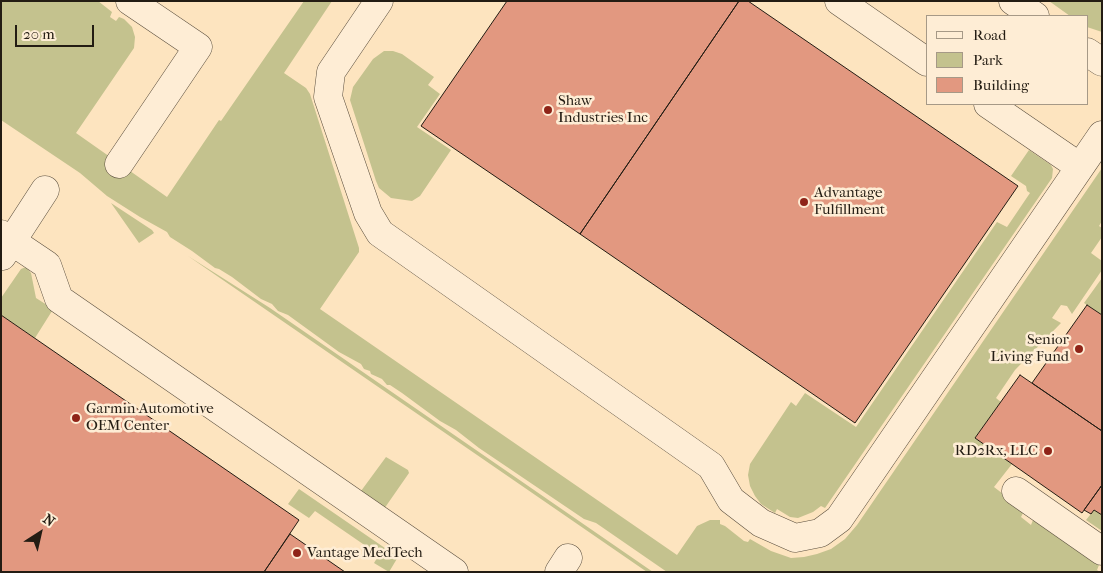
<!DOCTYPE html>
<style>
body{margin:0}
#map{position:relative;width:1103px;height:573px;overflow:hidden;background:#fde4bf;font-family:"IM FELL French Canon",serif}
canvas{display:block}
.frame{position:absolute;inset:0;border:2px solid #231c13;pointer-events:none}
.legend{position:absolute;left:926px;top:15px;width:162px;height:90px;box-sizing:border-box;background:#feedd5;border:1px solid #a69987;margin:0;padding:6px 9px;list-style:none;font-size:15px;color:#231c13}
.legend li{display:flex;align-items:center;gap:10px;height:25px}
.legend b{width:25px;border:1px solid #a69987}
.north{position:absolute;left:15px;top:508px;width:50px;height:50px;-webkit-text-stroke:4px #feedd5;paint-order:stroke;rotate:35deg;font-size:14px;font-weight:700;line-height:20px;text-align:center;color:#231c13}
.north::after{content:'';display:block;margin:auto;width:18px;height:22px;background:#231c13;clip-path:polygon(50% 0,100% 100%,50% 72%,0 100%)}
.scale{position:absolute;left:15px;top:25px;width:79px;height:22px;box-sizing:border-box;border:2px solid #231c13;border-top:0;padding-left:6px;font-size:15px;line-height:18px;white-space:nowrap;color:#231c13;-webkit-text-stroke:4px #feedd5;paint-order:stroke}
</style>
<div id="map">
<canvas width="1103" height="573"></canvas>
<div class="frame"></div>
<ul class="legend">
<li><b style="height:6px;background:#feedd5"></b>Road</li>
<li><b style="height:14px;background:#c4c28e"></b>Park</li>
<li><b style="height:14px;background:#e29880"></b>Building</li>
</ul>
<div class="north">N</div>
<div class="scale">20 m</div>
</div>
<script>
const context = document.querySelector('canvas').getContext('2d');
context.lineJoin = 'round';
function fillPath(path, color) { context.fillStyle = color; context.fill(path, 'evenodd'); }
const poly = rows => new Path2D(rows.map(r => 'M' + r).join(''));
function stroke(path, color, width, dash) { context.strokeStyle = color; context.lineWidth = width; context.lineCap = dash ? 'butt' : 'round'; context.setLineDash(dash || []); context.stroke(path); }
function drawText(font, color, halo, rows, align = 'center') {
  context.font = font + ' "IM FELL French Canon",serif'; context.lineWidth = 5; context.setLineDash([]); context.textBaseline = 'middle'; context.strokeStyle = halo; context.fillStyle = color; for (const [text, x, y, turn = 0] of rows) {
    context.save(); context.translate(x, y); context.rotate((+turn || 0) * Math.PI / 180); context.textAlign = isNaN(turn) ? turn : align; if (halo) context.strokeText(text, 0, 0); context.fillText(text, 0, 0); context.restore();
  }
}
fillPath(poly([
 [1,1,98,1,112,12,110,17,116,21,119,17,124,19,132,27,135,37,134,48,76,133,167,197,219,120,221,121,304,1,332,1,284,73,306,88,310,94,359,248,359,252,320,309,677,555,697,526,710,520,720,520,720,524,725,526,744,541,748,542,750,539,771,551,791,558,804,557,817,554,831,549,845,539,857,525,1102,168,1102,221,1099,226,1102,228,1102,237,1091,253,1102,261,1102,270,1072,314,1067,306,1061,305,1052,318,1061,323,1015,370,996,398,1001,402,975,438,1012,464,994,487,1020,507,1023,513,1021,517,1031,525,1033,520,1039,520,1097,561,1099,565,1097,570,1100,572,667,572,596,523,584,519,479,448,456,430,440,421,402,393,390,385,387,385,382,379,371,374,370,371,364,369,361,364,339,352,288,315,278,311,272,304,261,299,232,277,219,269,215,268,192,251,170,237,167,232,140,217,107,196,80,173,1,120],
 [1049,1,1102,1,1102,32,1087,27,1087,16,1070,16],
 [384,51,393,51,402,54,434,77,428,85,440,94,417,127,451,150,420,196,412,201,391,198,379,188,376,181,350,100,353,87,373,59],
 [1029,150,1051,165,1053,169,1052,178,825,508,821,506,813,512,798,518,790,517,777,509,775,513,761,504,755,496,750,486,748,475,750,464,791,402,796,406,805,393,856,427,997,222,1007,227,1030,193,1027,191,1026,186,1011,176],
 [111,203,152,230,154,233,139,243],
 [188,256,270,308,653,572,647,572],
 [26,267,31,273,36,298,50,307,52,311,35,338,1,315,1,298,21,269],
 [1102,278,1102,315,1084,303],
 [386,457,408,470,409,473,384,509,361,491],
 [299,489,398,557,389,572,374,563,379,555,315,511,309,518,288,504],
 [1094,510,1102,515,1102,531,1086,520]
]), '#c4c28e');
const building = poly([
 [507,1,739,1,580,234,421,126,507,1],
 [739,1,748,1,1018,186,855,423,580,234,739,1],
 [1087,305,1102,315,1102,431,1032,383,1087,305],
 [1,315,299,520,264,572,1,572,1,315],
 [1020,375,1102,431,1102,485,1082,513,975,438,1020,375],
 [1102,485,1102,515,1094,510,1091,514,1084,510,1102,485],
 [290,534,345,572,264,572,290,534]
]);
fillPath(building, '#e29880');
stroke(building, '#231c13', 1);
const minor = poly([
 [379,1,331,72,328,97,368,213,380,233,711,466,731,500,761,523,795,538,820,533,839,519,1102,135],
 [839,1,927,62],
 [1013,1,1035,16],
 [1087,52,1102,62],
 [988,104,1080,167],
 [119,164,198,47,130,1],
 [1,234,47,265,59,299,454,572],
 [2,256,45,190],
 [1016,491,1102,551],
 [559,572,568,558]
]);
stroke(minor, '#5a4e3e', 29);
stroke(minor, '#feedd5', 28);
for (const [x, y, r, color] of [
 [548,110,5,"#8f2418"],
 [804,202,5,"#8f2418"],
 [1079,349,5,"#8f2418"],
 [76,418,5,"#8f2418"],
 [1048,451,5,"#8f2418"],
 [297,553,5,"#8f2418"]
]) { const dot = new Path2D(); dot.arc(x, y, r, 0, 2 * Math.PI); context.fillStyle = color; context.fill(dot); stroke(dot, '#feedd5', 2); }
drawText('15px', '#231c13', '#feedd5', [
 ["Shaw",558,101],
 ["Industries Inc",558,118],
 ["Advantage",814,193],
 ["Fulfillment",814,210],
 ["Senior",1069,340,"right"],
 ["Living Fund",1069,357,"right"],
 ["Garmin Automotive",86,409],
 ["OEM Center",86,426],
 ["RD2Rx, LLC",1038,451,"right"],
 ["Vantage MedTech",307,553]
], 'left');
</script>
